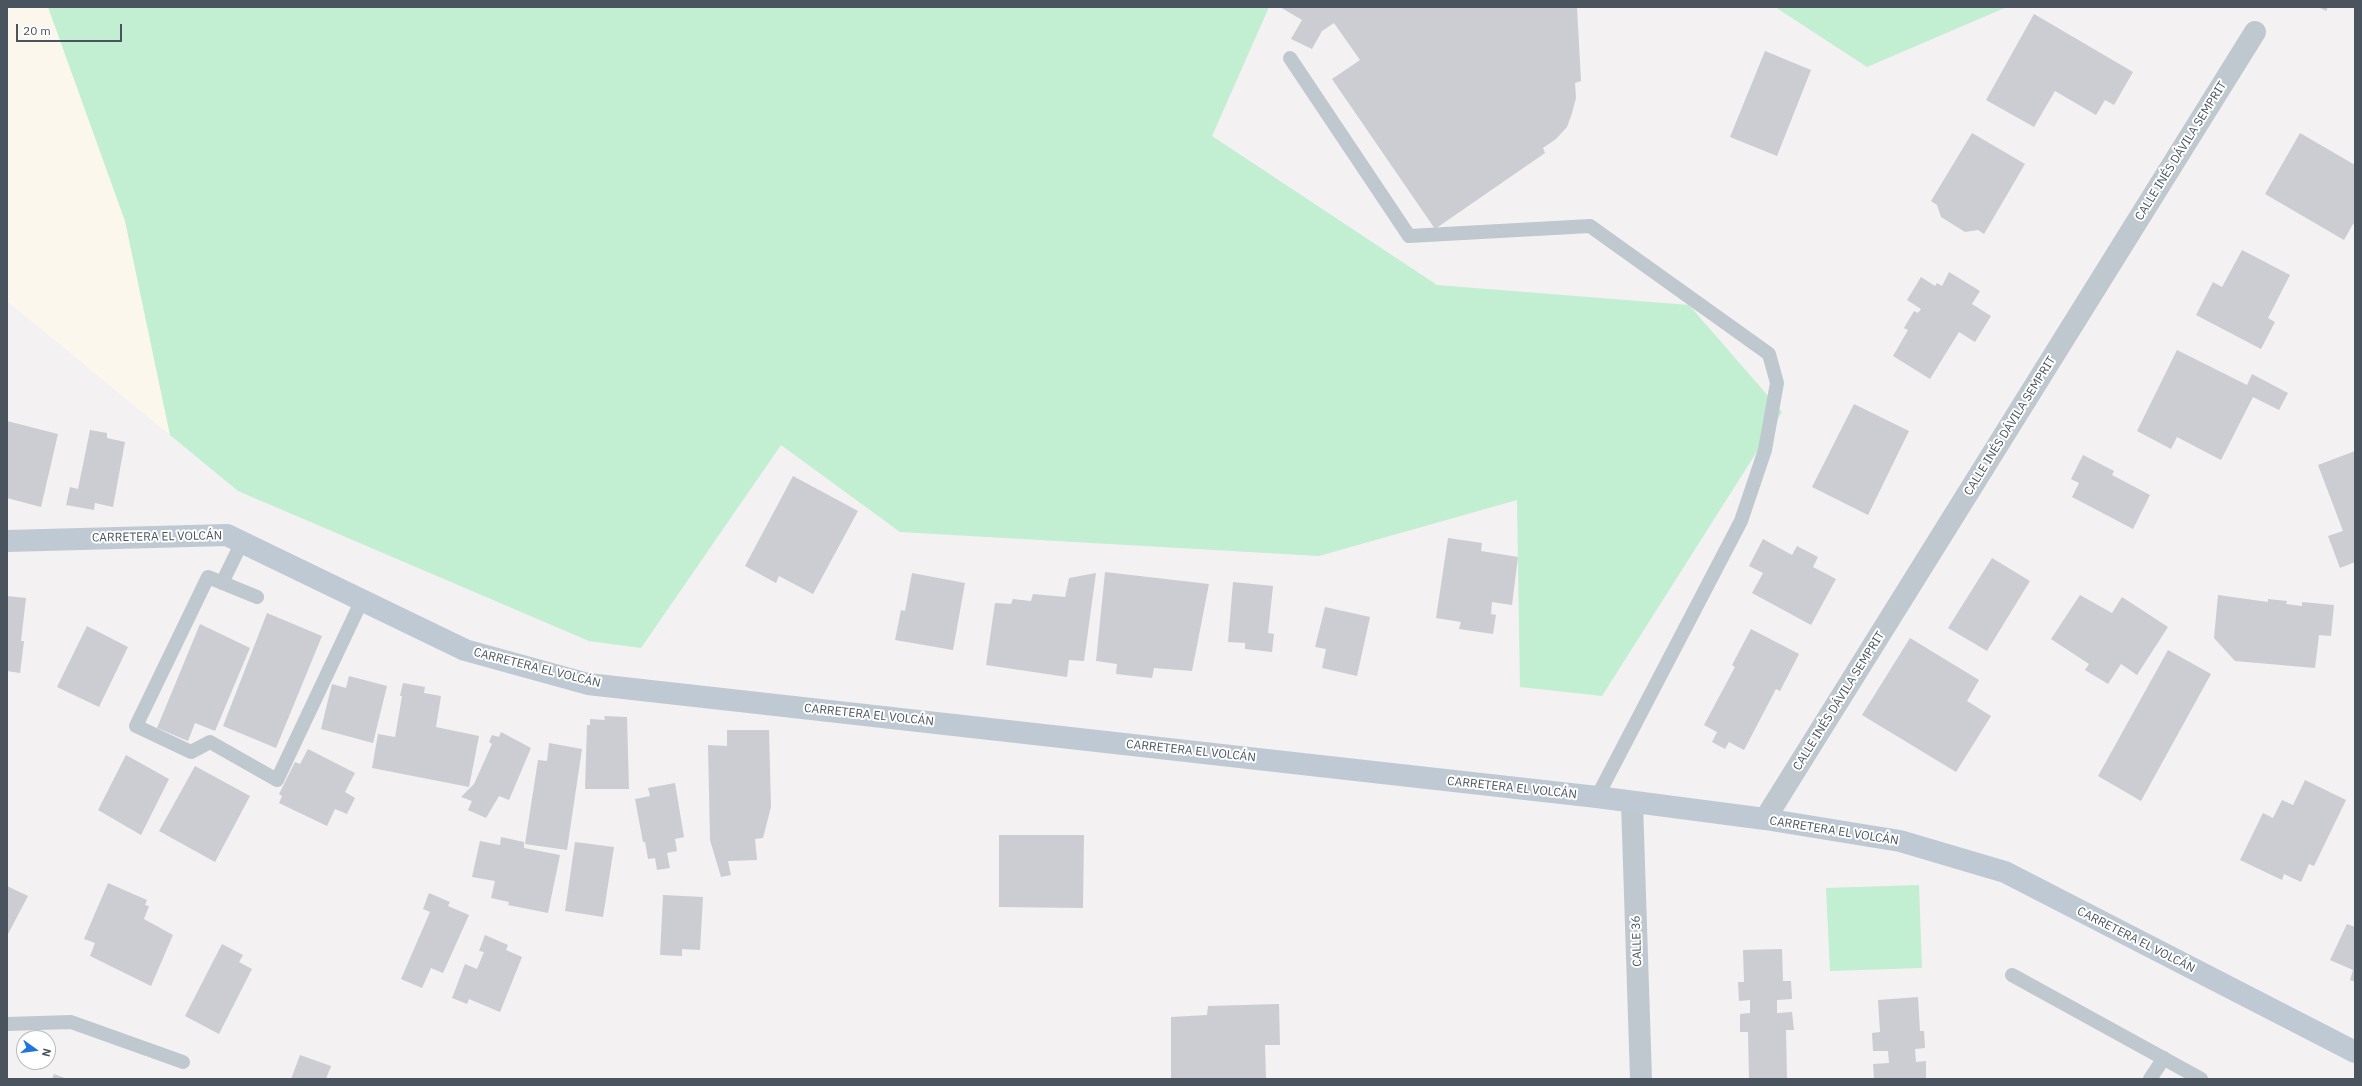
<!DOCTYPE html>
<meta charset="utf-8">
<style>
body{margin:0}
#map{position:relative;width:2362px;height:1086px;overflow:hidden;background:#f3f1f1;font-family:"IBM Plex Sans",sans-serif}
canvas{display:block}
.frame{position:absolute;inset:0;border:8px solid #49545e;pointer-events:none}
.north{position:absolute;left:16px;top:1030px;width:40px;height:40px;box-sizing:border-box;background:#fff;border:1px solid #b6bbbf;border-radius:50%;rotate:104deg;font-size:11px;font-weight:700;line-height:16px;text-align:center;color:#49545e}
.north::after{content:'';display:block;margin:auto;width:14px;height:18px;background:#2075dd;clip-path:polygon(50% 0,100% 100%,50% 72%,0 100%)}
.scale{position:absolute;left:16px;top:24px;width:106px;height:18px;box-sizing:border-box;border:2px solid #49545e;border-top:0;padding-left:5px;font-size:12px;line-height:14px;white-space:nowrap;color:#49545e;-webkit-text-stroke:3px #fff;paint-order:stroke}
</style>
<div id="map">
<canvas width="2362" height="1086"></canvas>
<div class="frame"></div>
<div class="north">N</div>
<div class="scale">20 m</div>
</div>
<script>
const context = document.querySelector('canvas').getContext('2d');
context.lineJoin = 'round';
function fillPath(path, color) { context.fillStyle = color; context.fill(path, 'evenodd'); }
const poly = rows => new Path2D(rows.map(r => 'M' + r).join(''));
function stroke(path, color, width, dash) { context.strokeStyle = color; context.lineWidth = width; context.lineCap = dash ? 'butt' : 'round'; context.setLineDash(dash || []); context.stroke(path); }
function drawText(font, color, halo, rows, align = 'center') {
  context.font = font + ' "IBM Plex Sans",sans-serif'; context.lineWidth = 4; context.setLineDash([]); context.textBaseline = 'middle'; context.strokeStyle = halo; context.fillStyle = color; for (const [text, x, y, turn = 0] of rows) {
    context.save(); context.translate(x, y); context.rotate((+turn || 0) * Math.PI / 180); context.textAlign = isNaN(turn) ? turn : align; if (halo) context.strokeText(text, 0, 0); context.fillText(text, 0, 0); context.restore();
  }
}
fillPath(poly([
 [7,7,48,7,125,221,170,435,7,301]
]), '#fcf7ec');
fillPath(poly([
 [48,7,1269,7,1212,136,1437,285,1689,305,1782,412,1602,696,1520,687,1517,500,1319,556,900,532,781,445,641,648,589,641,238,491,170,435,125,221],
 [1775,7,2007,7,1867,67],
 [1919,885,1922,968,1830,971,1826,888]
]), '#c2eed2');
fillPath(poly([
 [1280,7,1577,7,1581,81,1575,83,1576,98,1572,113,1567,127,1556,139,1543,148,1545,153,1435,229,1332,79,1360,60,1334,23,1322,31,1312,49,1291,39,1302,20],
 [2318,7,2328,7,2326,11],
 [2034,14,2133,72,2114,105,2105,100,2096,115,2055,91,2034,127,1986,100],
 [1765,51,1811,70,1777,156,1730,137],
 [1972,133,2025,164,1984,234,1978,230,1965,232,1941,217,1937,205,1931,201],
 [2300,133,2355,165,2355,225,2353,224,2344,240,2265,194],
 [2242,250,2290,275,2268,318,2275,322,2261,349,2196,315,2213,282,2222,287],
 [1949,272,1980,291,1972,304,1991,316,1975,342,1959,332,1930,379,1893,356,1908,330,1904,328,1914,311,1918,313,1921,309,1907,300,1921,277,1935,286,1937,283,1942,286],
 [2177,350,2247,385,2252,374,2288,393,2279,410,2253,397,2221,460,2177,437,2171,449,2137,431],
 [1854,404,1909,431,1868,515,1812,487],
 [7,421,58,434,41,507,7,498],
 [90,430,107,433,107,438,125,442,113,507,95,503,94,510,66,505,70,487,78,489],
 [2355,451,2355,562,2340,568,2328,536,2343,531,2318,465],
 [2083,455,2114,471,2112,475,2150,495,2133,529,2072,497,2079,483,2071,479],
 [793,476,858,511,813,594,779,576,776,583,745,566],
 [1448,538,1482,543,1481,551,1518,557,1512,605,1492,602,1491,614,1496,615,1493,634,1459,629,1461,622,1436,618],
 [1763,539,1792,555,1797,546,1818,557,1813,567,1836,579,1811,625,1752,593,1763,573,1749,566],
 [1992,558,2030,581,1987,651,1948,628],
 [1105,572,1209,584,1192,671,1154,668,1152,678,1116,674,1117,664,1096,661],
 [912,573,965,583,953,650,895,640,901,610,905,611],
 [1096,573,1084,661,1069,660,1067,677,986,665,995,603,1011,604,1013,599,1031,601,1033,594,1065,597,1069,578],
 [1233,582,1273,586,1268,633,1274,634,1272,652,1245,649,1245,643,1228,642],
 [2080,595,2112,613,2122,597,2168,627,2137,675,2121,664,2108,684,2085,670,2089,664,2051,639],
 [2218,595,2268,602,2268,599,2287,601,2286,604,2302,606,2302,602,2334,605,2331,636,2319,635,2315,668,2235,661,2214,638],
 [7,596,26,598,21,641,24,641,20,673,7,671],
 [1325,607,1370,617,1357,676,1322,668,1326,649,1315,647],
 [267,613,322,636,276,748,223,726],
 [200,624,250,648,215,731,195,723,188,741,157,728],
 [87,626,128,647,99,707,57,687],
 [1751,629,1799,654,1780,691,1776,689,1744,750,1729,742,1725,749,1712,742,1717,732,1704,725,1735,667,1732,665],
 [1910,638,1979,680,1967,701,1991,716,1956,772,1862,715],
 [2168,650,2211,674,2141,801,2098,776],
 [349,676,387,686,373,743,321,729,332,684,346,688],
 [403,683,425,687,424,693,441,696,436,727,479,736,469,787,372,768,378,734,395,737,402,696,400,696],
 [604,716,627,717,629,789,585,789,587,725,590,725,590,719,605,720],
 [727,730,769,730,771,807,763,838,755,839,757,860,728,861,731,875,721,877,710,840,708,745,727,746],
 [501,732,531,748,509,800,499,796,486,818,468,810,472,801,461,797,474,784,492,744,489,742,492,735,499,737],
 [549,743,582,749,567,850,525,844,538,760,547,761],
 [308,749,355,773,345,792,355,798,347,814,335,809,327,826,279,803,282,796,279,794,295,762,300,764],
 [126,755,169,779,141,835,98,810],
 [195,766,250,796,215,862,159,831],
 [2305,780,2346,800,2314,866,2309,864,2301,882,2284,874,2282,880,2240,860,2263,813,2273,818,2282,800,2293,805],
 [675,783,684,837,675,839,677,851,667,853,670,868,657,870,655,858,648,859,645,842,643,842,635,799,650,796,648,788],
 [999,835,1084,835,1083,908,999,907],
 [501,837,524,842,524,848,560,855,548,913,508,905,509,902,491,898,495,881,472,877,480,841,500,845],
 [575,842,614,847,603,917,565,911],
 [108,883,147,900,145,905,149,906,144,919,173,935,151,986,90,956,95,943,84,939],
 [7,886,28,896,7,936],
 [429,893,450,902,448,906,469,915,443,973,431,968,422,988,401,979,430,912,423,909],
 [663,895,703,897,700,950,682,949,682,956,660,955],
 [2347,924,2355,927,2355,982,2350,980,2353,970,2330,960],
 [485,935,508,945,506,950,522,957,500,1012,469,999,467,1004,452,998,465,964,477,969,484,952,479,951],
 [222,944,243,955,239,962,252,969,219,1034,185,1016],
 [1782,949,1783,981,1791,981,1792,999,1777,1000,1777,1013,1792,1012,1794,1030,1786,1030,1787,1079,1749,1079,1748,1032,1740,1032,1740,1014,1750,1013,1750,1000,1739,1001,1738,982,1744,982,1743,950],
 [1918,997,1920,1031,1924,1031,1925,1048,1915,1049,1916,1062,1926,1061,1926,1079,1874,1079,1873,1064,1889,1063,1888,1051,1873,1051,1872,1033,1880,1032,1878,1000],
 [1279,1004,1280,1045,1265,1045,1266,1079,1171,1079,1171,1017,1207,1015,1208,1006],
 [300,1055,331,1066,326,1079,291,1079],
 [54,1074,67,1079,52,1079]
]), '#cbcdd3');
stroke(poly([
 [1290,58,1409,236,1590,226,1769,354,1777,383,1765,450,1741,521,1597,797],
 [222,583,242,542],
 [257,597,208,577,136,726,191,752,210,742,277,780,362,600],
 [2012,975,2201,1079],
 [7,1024,71,1022,183,1062],
 [2150,1079,2164,1058]
]), '#bfc8cf', 14);
stroke(poly([
 [1632,803,1641,1079],
 [1765,819,2255,32]
]), '#bfc8cf', 22);
stroke(poly([
 [7,541,227,535,465,650,588,684,1597,797,1765,819,1900,841,2005,872,2355,1052]
]), '#bfc9d3', 22);
drawText('12px', '#49545e', '#fff', [
 ["CALLE INÉS DÁVILA SEMPRIT",2181,151,-58],
 ["CALLE INÉS DÁVILA SEMPRIT",2010,426,-58],
 ["CARRETERA EL VOLCÁN",157,537,-1],
 ["CARRETERA EL VOLCÁN",537,668,14],
 ["CALLE INÉS DÁVILA SEMPRIT",1839,701,-58],
 ["CARRETERA EL VOLCÁN",869,715,6],
 ["CARRETERA EL VOLCÁN",1191,751,6],
 ["CARRETERA EL VOLCÁN",1512,788,6],
 ["CARRETERA EL VOLCÁN",1834,831,9],
 ["CARRETERA EL VOLCÁN",2136,940,27],
 ["CALLE 36",1637,941,-92]
]);
</script>
